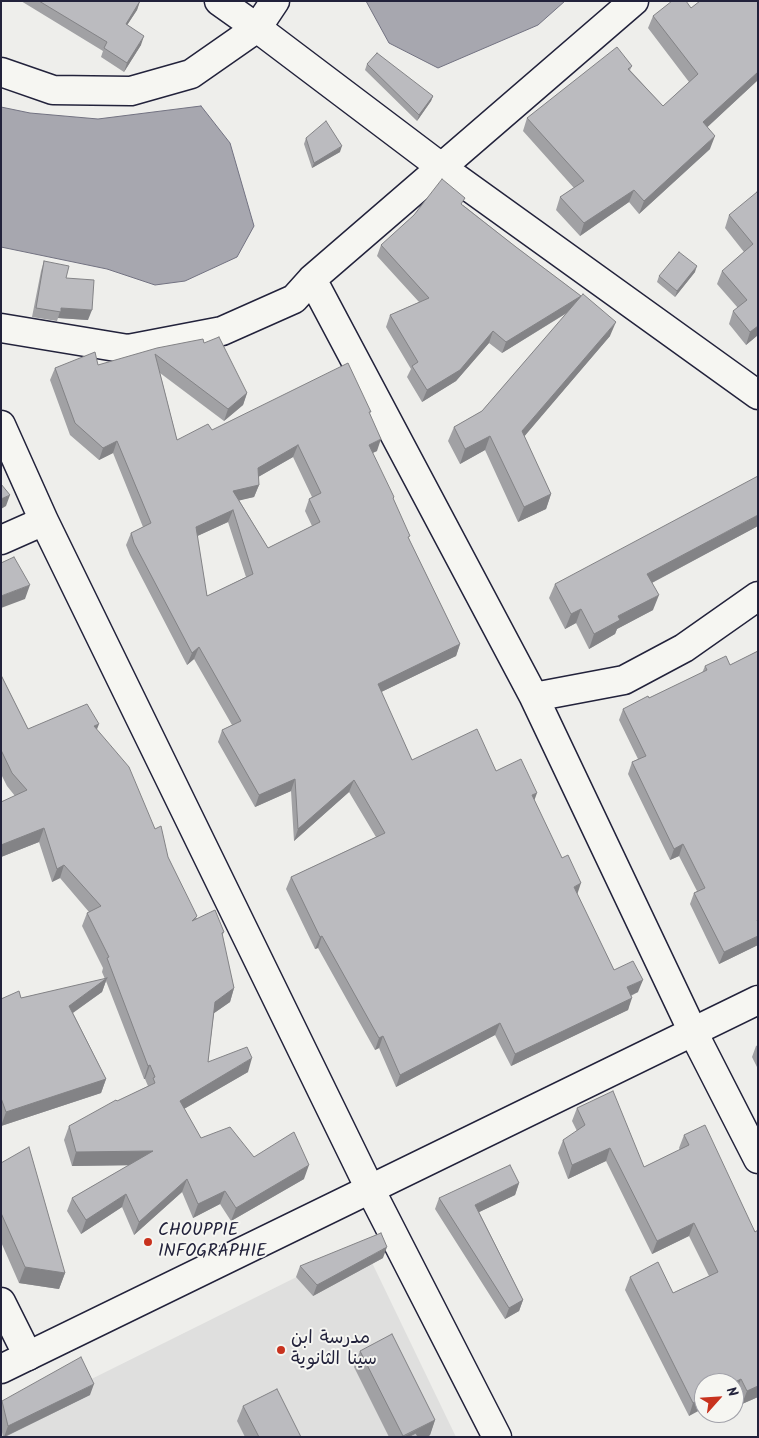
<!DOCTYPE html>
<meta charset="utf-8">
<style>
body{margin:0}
#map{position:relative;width:759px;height:1438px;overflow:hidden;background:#eeeeeb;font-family:Kalam,sans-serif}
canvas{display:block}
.frame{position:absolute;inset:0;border:2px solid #22223b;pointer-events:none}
.north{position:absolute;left:694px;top:1373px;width:50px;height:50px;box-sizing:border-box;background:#f6f6f2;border:1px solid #a1a1a9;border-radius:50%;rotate:64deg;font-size:14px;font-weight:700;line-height:20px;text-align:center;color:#22223b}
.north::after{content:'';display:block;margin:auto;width:18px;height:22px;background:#c8321e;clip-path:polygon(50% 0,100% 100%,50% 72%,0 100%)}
</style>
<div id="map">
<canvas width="759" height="1438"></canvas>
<div class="frame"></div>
<div class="north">N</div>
</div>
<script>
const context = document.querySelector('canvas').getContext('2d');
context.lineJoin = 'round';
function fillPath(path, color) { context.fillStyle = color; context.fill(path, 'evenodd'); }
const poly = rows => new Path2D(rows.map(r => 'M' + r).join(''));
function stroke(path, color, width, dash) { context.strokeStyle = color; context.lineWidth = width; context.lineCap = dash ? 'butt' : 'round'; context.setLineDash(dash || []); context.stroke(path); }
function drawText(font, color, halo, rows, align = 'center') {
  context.font = font + ' Kalam,"Playpen Sans Arabic",sans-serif'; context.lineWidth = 4; context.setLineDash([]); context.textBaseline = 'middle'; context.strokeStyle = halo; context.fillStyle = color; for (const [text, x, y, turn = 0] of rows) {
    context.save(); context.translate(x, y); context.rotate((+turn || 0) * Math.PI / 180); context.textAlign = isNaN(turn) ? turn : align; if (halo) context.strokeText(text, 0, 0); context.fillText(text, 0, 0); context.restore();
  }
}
fillPath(poly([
 [363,1244,456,1437,1,1437,1,1424]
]), '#dfdfde');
const water = poly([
 [366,1,565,1,538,25,438,68,389,43,366,1],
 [201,106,230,143,254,226,237,257,185,281,155,285,107,269,1,247,1,107,30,113,98,119,201,106]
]);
fillPath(water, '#a7a7af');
stroke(water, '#727281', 1);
const minor = poly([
 [219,1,257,28,441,167,758,395],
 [1,72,53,90,131,91,191,74,257,28,275,1],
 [312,279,534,697,693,1032,758,1159],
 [1,328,128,349,222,331,294,299,312,279,634,1],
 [1,425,44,521,370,1189,497,1437],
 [1,540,44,521],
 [534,697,624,680,684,648,758,596],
 [1,1302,28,1356]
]);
const tertiary = poly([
 [1,1369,758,1000]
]);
stroke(minor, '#22223b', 31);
stroke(tertiary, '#22223b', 31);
stroke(minor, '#f6f6f2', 28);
stroke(tertiary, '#f6f6f2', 28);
fillPath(poly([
 [21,1,140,1,137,10,127,25,141,45,124,72,101,57,103,51],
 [758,1,758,80,707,127,710,149,639,214,629,202,580,236,556,210,560,197,574,188,523,131,527,118,632,66,630,70,663,106,689,82,648,28,653,16,691,8],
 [367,64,433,96,431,101,417,121,365,70],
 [306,138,340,152,312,168,304,144],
 [758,193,758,335,746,345,729,324,733,311,738,308,717,284,722,271,744,252,725,228,729,215],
 [463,205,516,247,581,296,580,298,610,336,524,436,551,494,546,509,518,522,485,450,460,464,448,441,454,427,482,411,567,313,502,353,489,343,456,381,422,402,407,377,411,369,386,327,390,315,419,302,377,256,381,245],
 [44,261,66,278,88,320,58,318,57,321,32,317,41,271],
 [695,272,675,297,657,282,659,276],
 [204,343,247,393,243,405,224,421,160,373,177,440,212,430,370,414,377,451,372,453,393,498,409,539,460,644,456,656,381,692,412,760,496,771,534,800,577,894,614,970,638,992,631,996,628,1010,511,1066,495,1035,396,1087,379,1048,375,1050,318,948,315,949,286,889,291,877,376,837,349,792,294,841,291,791,255,807,218,742,222,730,232,725,194,659,187,665,130,555,126,545,131,533,143,527,113,453,99,460,70,435,50,380,55,368,98,365],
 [293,457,312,497,309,499,305,511,312,526,268,548,239,500,254,497,259,485,258,477],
 [228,522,246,577,207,596,197,536],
 [758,526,652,583,653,610,617,629,615,634,589,649,576,623,565,629,549,598,555,584],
 [758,651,758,945,719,964,690,904,694,893,697,891,679,856,670,860,628,774,632,762,638,759,619,720,623,709,649,698,702,673,705,666,730,665],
 [1,675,28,729,97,730,155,829,197,919,224,932,222,936,234,988,230,1002,214,1013,208,1062,248,1072,184,1109,201,1138,254,1157,304,1179,231,1221,220,1204,193,1218,182,1192,134,1235,122,1207,81,1234,67,1211,72,1198,129,1165,72,1166,64,1140,69,1126,148,1086,145,1079,144,1079,106,981,102,992,73,1013,106,1079,101,1093,1,1126,1,999,21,998,105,979,102,972,103,968,82,926,87,913,89,912,60,878,52,882,39,842,1,857,1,802,15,796,7,786,1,774],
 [758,1045,758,1069,752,1057,756,1046],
 [577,1108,644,1167,680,1150,679,1148,684,1135,755,1232,758,1230,758,1397,742,1404,736,1392,734,1393,734,1383,689,1416,625,1290,630,1277,673,1293,709,1276,689,1236,652,1254,606,1161,568,1179,558,1153,563,1140,577,1131,572,1121],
 [1,1163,65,1273,59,1289,19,1283,1,1242],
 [519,1183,515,1195,479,1212,523,1300,519,1311,505,1319,435,1209,439,1198],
 [383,1258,313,1296,296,1277,300,1266],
 [360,1351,435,1420,430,1435,427,1437,389,1437,354,1367],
 [90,1395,5,1437,3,1437,1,1427,1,1404,2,1401],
 [243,1406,301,1437,245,1437,237,1421]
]), '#a1a1a4');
fillPath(poly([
 [140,1,137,10,122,33,126,24],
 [144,36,141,45,124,72,127,63],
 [758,72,758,80,699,135,703,122],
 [433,96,431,101,417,121,419,115],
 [715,136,710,149,639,214,644,201],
 [342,146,340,152,312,168,314,163],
 [634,190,629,202,580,236,584,223],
 [697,266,695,272,675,297,677,291],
 [581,296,576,307,502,353,506,342],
 [61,308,92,310,88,320,58,318],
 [616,322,610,336,517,445,522,431],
 [758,326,758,335,746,345,750,332],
 [493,331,489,343,456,381,422,402,427,390],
 [247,393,243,405,224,421,228,409],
 [490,436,485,450,460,464,465,449],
 [381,439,377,451,364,457,369,445],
 [117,441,113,453,99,460,103,448],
 [298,445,293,457,253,480,258,468],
 [259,485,254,497,229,503,233,491],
 [551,494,546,509,518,522,524,507],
 [10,495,6,506,1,509,1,499],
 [233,510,228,522,191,539,196,527],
 [758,515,758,526,642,588,647,574],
 [30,585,25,599,1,608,1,596],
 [659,595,653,610,617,629,615,634,589,649,594,634,618,616],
 [581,609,576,623,565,629,571,614],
 [460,644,456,656,373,696,378,684],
 [199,647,194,659,187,665,192,653],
 [99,724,94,737,94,726],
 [295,779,291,791,255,807,259,795],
 [354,780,349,792,294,841,298,829],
 [537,793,533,804,532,795],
 [44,828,39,842,1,857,1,845],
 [683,844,679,856,670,860,674,849],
 [64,865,60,878,52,882,57,869],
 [581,883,577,895,574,887],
 [322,936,318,948,315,949,320,937],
 [758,936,758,945,719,964,724,952],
 [107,978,102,992,64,1019,69,1006],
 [643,980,638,992,622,999,627,987],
 [234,988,230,1002,210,1016,215,1002],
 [632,998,628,1010,511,1066,515,1054],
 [500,1023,495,1035,396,1087,400,1075],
 [383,1036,379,1048,375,1050,379,1038],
 [252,1058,248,1072,175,1114,180,1101],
 [150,1065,145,1079,144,1079,148,1066],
 [106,1079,101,1093,1,1126,6,1112],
 [610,1148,606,1161,568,1179,572,1165],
 [153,1151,148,1165,72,1166,76,1152],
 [309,1165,304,1179,231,1221,236,1208],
 [187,1179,182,1192,134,1235,139,1222],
 [519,1183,515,1195,471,1216,475,1205],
 [225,1191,220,1204,193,1218,198,1204],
 [126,1194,122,1207,81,1234,86,1220],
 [694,1223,689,1236,652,1254,657,1241],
 [387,1247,383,1258,313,1296,317,1285],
 [25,1267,65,1273,59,1289,19,1283],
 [523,1300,519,1311,505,1319,509,1308],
 [741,1379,736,1392,734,1393,734,1383,733,1383],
 [94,1384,90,1395,4,1437,8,1426],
 [758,1386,758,1397,742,1404,747,1391],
 [704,1397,704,1408,689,1416,693,1403],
 [435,1420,430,1435,427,1437,403,1437]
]), '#838386');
const building = poly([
 [39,1,140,1,126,24,144,36,127,63,104,48,107,42,39,1],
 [672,1,686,1,691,8,700,1,758,1,758,72,703,122,715,136,644,201,634,190,584,223,560,197,584,181,527,118,617,47,632,66,628,69,663,106,698,74,653,16,672,1],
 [377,53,433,96,419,115,367,64,377,53],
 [326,121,342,146,314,163,306,138,326,121],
 [442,179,465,198,461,204,516,247,581,296,506,342,493,331,460,370,427,390,412,366,418,362,390,315,429,298,381,245,414,215,442,179],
 [757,192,758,193,758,326,750,332,733,311,747,300,722,271,753,244,729,215,757,192],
 [679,252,697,266,677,291,659,276,679,252],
 [44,261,69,266,66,278,94,280,92,310,61,308,61,312,36,308,44,261],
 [583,294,616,322,522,431,551,494,524,507,490,436,465,449,454,427,482,411,583,294],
 [219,337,247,393,228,409,155,354,177,440,208,424,212,430,348,363,371,412,369,412,381,439,369,445,394,497,393,498,410,536,408,537,460,644,378,684,412,760,477,729,496,771,521,759,537,793,532,795,562,858,568,855,581,883,574,887,614,970,633,961,643,980,627,987,632,998,515,1054,500,1023,400,1075,383,1036,379,1038,322,936,320,937,291,877,385,833,354,780,298,829,295,779,259,795,222,730,241,721,199,647,192,653,134,543,131,533,151,523,117,441,103,448,75,423,55,368,95,352,98,365,157,348,203,339,204,343,219,337],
 [298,445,321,493,309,499,320,522,268,548,233,491,259,485,258,468,298,445],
 [233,510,253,574,207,596,196,527,233,510],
 [758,476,758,515,647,574,659,595,618,616,620,620,594,634,581,609,571,614,555,584,758,476],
 [1,484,10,495,1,499,1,484],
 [14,557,30,585,1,596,1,563,14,557],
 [758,651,758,920,757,920,758,922,758,936,724,952,694,893,705,888,683,844,674,849,632,762,646,756,623,709,648,696,649,698,707,670,705,666,726,656,730,665,758,651],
 [1,675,28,729,87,704,99,724,94,726,129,767,155,829,161,826,168,857,197,916,192,921,215,910,224,932,222,933,234,988,215,1002,208,1062,247,1047,252,1058,180,1101,201,1138,230,1127,254,1157,294,1132,309,1165,236,1208,225,1191,198,1204,187,1179,139,1222,126,1194,86,1220,72,1198,153,1151,76,1152,69,1126,116,1100,117,1101,155,1083,153,1078,155,1077,150,1065,148,1066,107,958,109,957,87,913,101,906,64,865,57,869,44,828,1,845,1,802,27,790,12,773,1,750,1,675],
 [107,978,69,1006,106,1079,6,1112,1,1098,1,999,19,991,21,998,107,978],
 [613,1091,644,1167,689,1145,684,1135,705,1125,755,1232,758,1230,758,1386,747,1391,741,1379,733,1383,704,1383,704,1397,693,1403,630,1277,658,1262,673,1293,718,1272,694,1223,657,1241,610,1148,572,1165,563,1140,585,1125,577,1108,613,1091],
 [29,1147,65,1273,25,1267,1,1213,1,1163,29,1147],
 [510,1165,519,1183,475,1205,523,1300,509,1308,439,1198,510,1165],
 [381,1233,387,1247,317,1285,300,1266,381,1233],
 [392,1334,435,1420,403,1436,360,1351,392,1334],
 [81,1357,94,1384,8,1426,2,1401,81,1357],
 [277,1389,301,1437,259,1437,243,1406,277,1389],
 [416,1433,418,1437,408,1437,416,1433]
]);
fillPath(building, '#bbbbbf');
stroke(building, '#838386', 1);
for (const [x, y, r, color] of [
 [148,1242,5,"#c8321e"],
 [281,1350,5,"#c8321e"]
]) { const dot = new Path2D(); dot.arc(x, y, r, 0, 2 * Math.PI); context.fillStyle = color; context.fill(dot); stroke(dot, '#f6f6f2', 2); }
drawText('18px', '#22223b', '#f6f6f2', [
 ["CHOUPPIE",158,1232],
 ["INFOGRAPHIE",158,1253],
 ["مدرسة ابن",291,1340],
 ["سينا الثانوية",291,1361]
], 'left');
</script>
